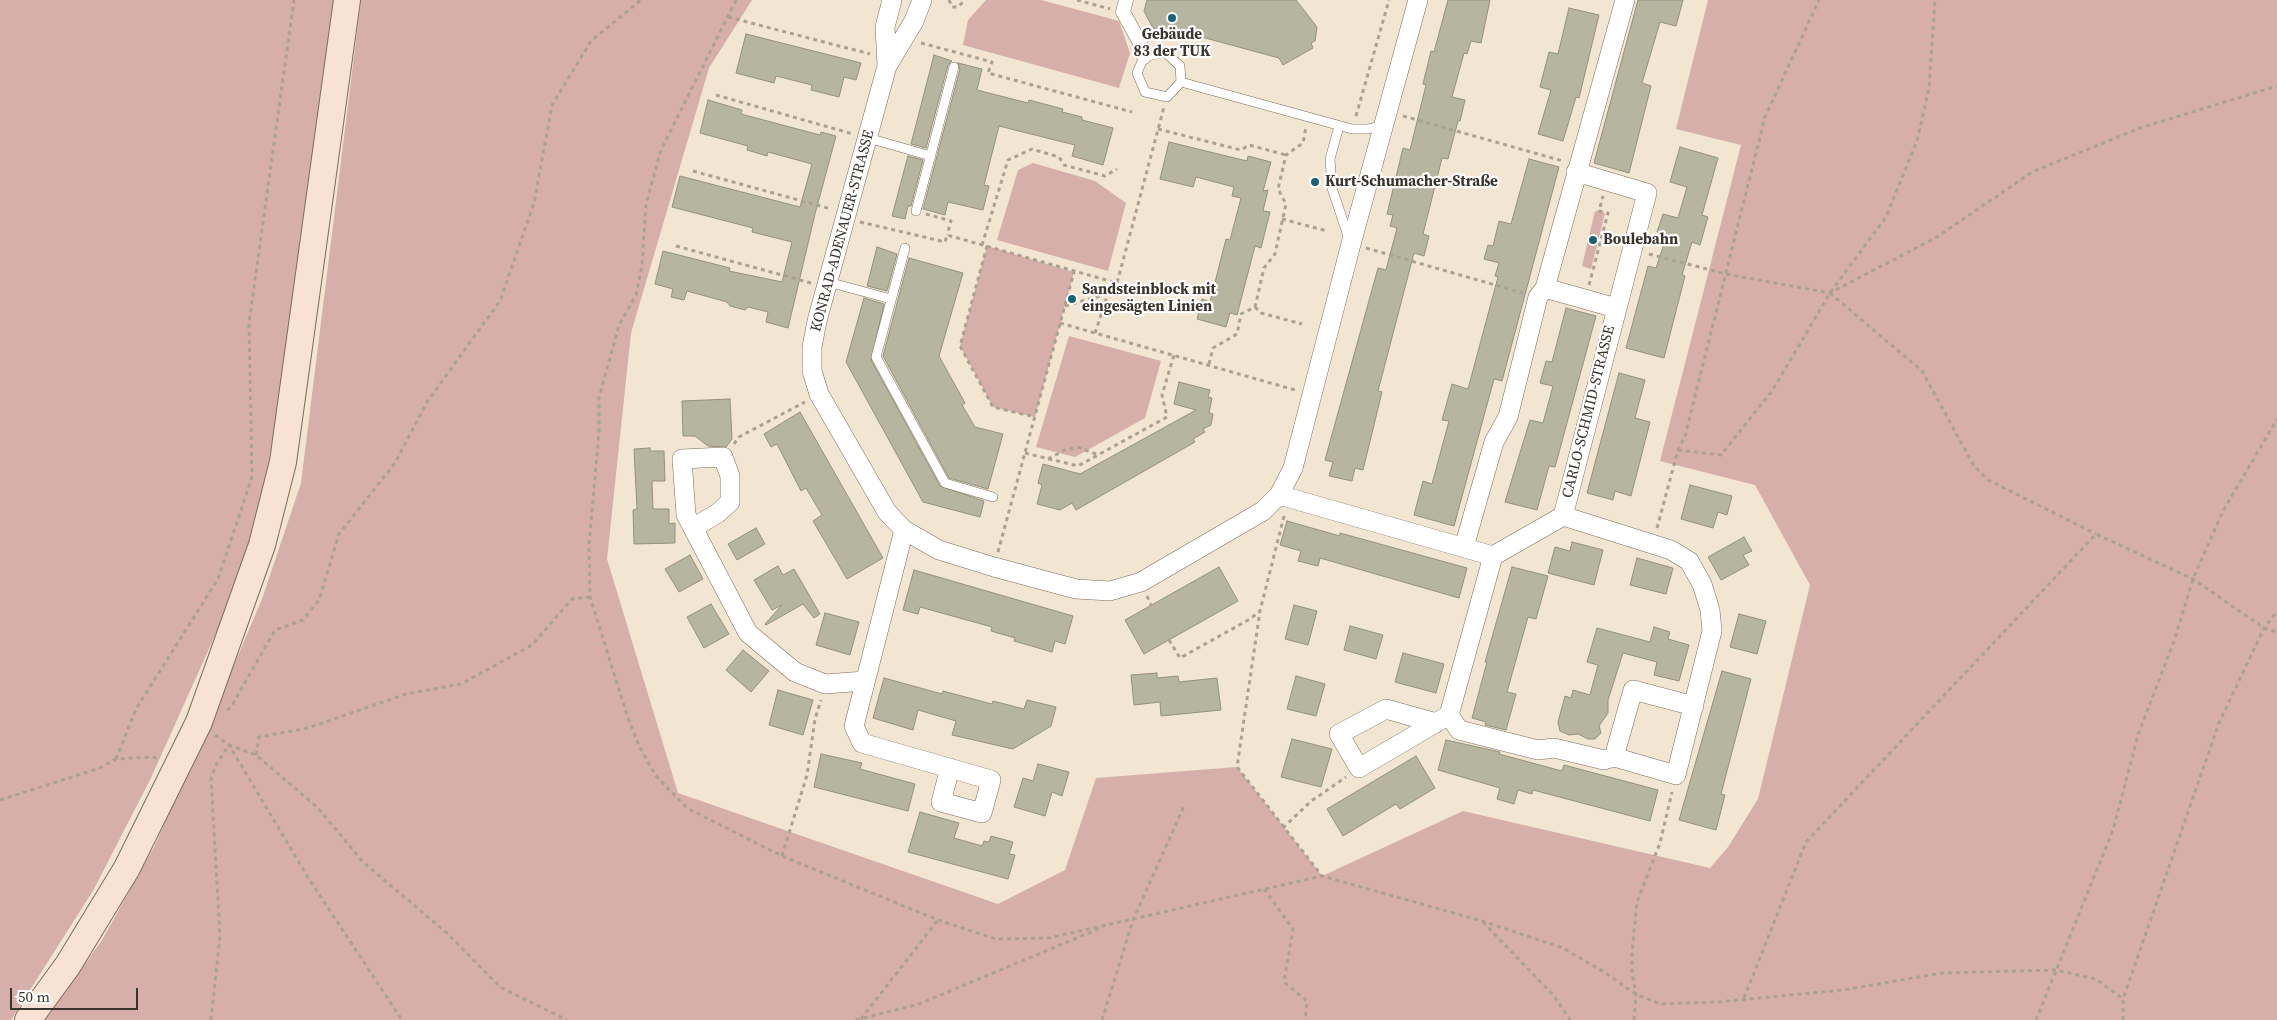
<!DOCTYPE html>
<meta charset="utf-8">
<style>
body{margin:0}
#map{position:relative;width:2277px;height:1020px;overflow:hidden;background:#f2e5d1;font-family:"Source Serif 4",serif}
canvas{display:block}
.scale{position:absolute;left:10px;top:988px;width:128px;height:22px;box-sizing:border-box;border:2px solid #39342c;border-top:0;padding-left:6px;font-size:15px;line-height:18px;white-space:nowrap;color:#39342c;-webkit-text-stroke:4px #fff;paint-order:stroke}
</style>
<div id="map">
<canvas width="2277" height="1020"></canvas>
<div class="scale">50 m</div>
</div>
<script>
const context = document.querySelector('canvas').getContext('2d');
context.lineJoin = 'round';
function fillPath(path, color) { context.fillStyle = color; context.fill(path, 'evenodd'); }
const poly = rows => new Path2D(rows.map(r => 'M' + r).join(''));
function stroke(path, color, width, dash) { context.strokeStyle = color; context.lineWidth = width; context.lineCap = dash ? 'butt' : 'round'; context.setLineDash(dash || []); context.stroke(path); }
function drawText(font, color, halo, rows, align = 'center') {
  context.font = font + ' "Source Serif 4",serif'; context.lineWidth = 4.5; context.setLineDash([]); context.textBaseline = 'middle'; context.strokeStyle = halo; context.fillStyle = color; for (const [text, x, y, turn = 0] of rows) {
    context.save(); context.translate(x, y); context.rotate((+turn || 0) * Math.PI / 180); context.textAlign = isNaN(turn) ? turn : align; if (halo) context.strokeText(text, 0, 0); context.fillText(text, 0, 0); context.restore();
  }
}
fillPath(poly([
 [0,0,334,0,289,363,263,506,217,631,150,780,94,889,11,1020,0,1020],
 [361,0,752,0,709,68,631,333,607,559,678,793,998,904,1065,870,1096,778,1237,767,1322,876,1463,811,1710,868,1728,847,1758,799,1810,585,1755,485,1660,461,1741,145,1676,129,1708,0,2277,0,2277,1020,45,1020,102,940,154,847,198,750,262,599,301,483],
 [986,0,1041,0,1119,21,1130,53,1119,88,963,45,968,20],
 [1033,163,1095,181,1126,203,1108,271,997,240,1018,170],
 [1595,211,1605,213,1591,269,1582,266],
 [987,246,1074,272,1035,417,993,407,960,346],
 [1069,336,1161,361,1145,418,1075,457,1036,447]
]), '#d6aeaa');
const building = poly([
 [1147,0,1296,0,1317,27,1315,41,1311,43,1313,48,1283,65,1279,58,1198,36,1193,39,1153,28,1144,11,1147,0],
 [1448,0,1490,0,1481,43,1471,41,1467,54,1464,53,1452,97,1465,100,1460,121,1458,121,1448,159,1442,158,1423,234,1429,236,1424,256,1414,253,1378,391,1382,392,1363,470,1355,468,1352,481,1329,476,1333,462,1325,460,1378,268,1386,270,1397,228,1390,226,1393,215,1387,214,1403,148,1410,150,1426,85,1423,84,1431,51,1434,52,1448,0],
 [1638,0,1683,0,1676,26,1660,22,1642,83,1651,86,1629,173,1594,163,1638,0],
 [1569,8,1599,15,1579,98,1576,97,1563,141,1538,134,1551,90,1540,87,1549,52,1558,54,1569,8],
 [746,34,861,63,856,80,844,77,839,97,811,90,812,85,776,76,774,83,736,73,746,34],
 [934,55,952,61,948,65,926,148,911,144,934,55],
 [958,63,982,69,977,90,1028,103,1029,100,1063,109,1062,112,1082,117,1082,120,1113,128,1103,165,1072,156,1075,145,999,126,984,185,989,186,983,210,948,202,945,215,923,209,960,69,958,63],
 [708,100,742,110,741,114,820,135,821,132,836,136,815,214,788,328,766,322,768,312,748,307,745,310,730,306,727,302,687,291,684,300,671,297,673,289,655,284,663,251,730,268,729,271,782,282,792,242,752,232,753,228,672,207,680,176,800,207,812,164,768,152,767,156,747,150,748,146,700,133,708,100],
 [1169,142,1247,161,1248,156,1271,162,1263,191,1268,190,1263,211,1270,212,1261,248,1255,246,1237,315,1230,313,1226,327,1197,319,1202,299,1210,302,1226,239,1230,240,1241,198,1232,196,1234,187,1196,177,1193,187,1160,179,1169,142],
 [1680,147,1718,158,1702,215,1708,217,1700,245,1692,242,1682,275,1685,276,1664,358,1626,348,1648,266,1656,268,1667,235,1657,232,1663,214,1678,218,1687,187,1670,182,1680,147],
 [908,156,923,160,911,206,908,206,905,219,892,216,908,156],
 [1529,159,1559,167,1502,381,1494,379,1454,526,1414,515,1423,481,1432,484,1449,421,1442,420,1452,384,1468,389,1498,277,1495,276,1499,263,1484,259,1488,245,1493,246,1499,221,1511,224,1529,159],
 [877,247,897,254,887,291,867,286,877,247],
 [909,258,963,273,939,356,965,403,962,405,975,427,1003,434,988,489,949,478,883,356,909,258],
 [864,298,884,304,871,360,940,486,984,501,980,517,923,502,846,362,864,298],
 [1566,308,1596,316,1555,467,1549,466,1537,510,1505,502,1530,420,1543,423,1553,386,1540,383,1546,361,1552,362,1566,308],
 [1619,373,1645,380,1635,418,1650,422,1631,496,1615,491,1613,500,1587,493,1619,373],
 [1179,382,1210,390,1208,397,1212,398,1209,413,1213,414,1211,425,1203,429,1205,432,1193,439,1195,442,1076,510,1072,503,1060,510,1037,504,1042,485,1038,483,1043,464,1080,474,1196,410,1174,404,1179,382],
 [730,399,732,439,726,447,708,446,695,436,683,436,682,401,730,399],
 [800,412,883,558,847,579,813,521,822,515,806,488,801,491,777,444,771,447,764,434,800,412],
 [650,448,650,451,664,451,665,481,652,481,653,509,669,509,669,524,675,523,675,543,634,544,633,510,637,509,634,449,650,448],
 [1690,485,1732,496,1727,515,1718,512,1713,528,1681,519,1690,485],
 [1287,521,1340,536,1340,533,1467,568,1459,598,1320,558,1318,566,1298,561,1301,551,1280,545,1287,521],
 [756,528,765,544,737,560,728,544,756,528],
 [1744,537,1752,551,1743,555,1749,565,1721,580,1708,557,1744,537],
 [1572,542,1603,550,1594,585,1548,573,1555,547,1570,551,1572,542],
 [690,555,703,579,679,592,665,569,690,555],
 [1637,558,1673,568,1666,594,1630,585,1637,558],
 [778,566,783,575,794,569,820,614,814,618,803,604,766,625,765,624,782,605,772,610,754,580,778,566],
 [1219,567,1238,601,1144,654,1125,620,1219,567],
 [1512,567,1548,576,1536,619,1528,617,1507,692,1516,694,1506,730,1485,725,1486,722,1472,718,1487,662,1485,662,1512,567],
 [914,570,1073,616,1065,644,1055,641,1052,652,1014,641,1015,638,991,631,992,627,920,607,918,614,903,610,914,570],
 [711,604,729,634,704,648,687,617,711,604],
 [1294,605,1317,611,1308,645,1285,639,1294,605],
 [825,613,859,622,850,655,816,645,825,613],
 [1739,614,1766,621,1757,654,1730,647,1739,614],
 [1350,626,1383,635,1376,659,1344,650,1350,626],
 [1654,627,1670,632,1668,639,1689,645,1679,681,1654,675,1657,662,1623,653,1608,700,1608,713,1599,726,1601,733,1595,739,1588,739,1578,734,1569,735,1560,731,1558,722,1565,696,1571,698,1573,690,1590,695,1598,665,1587,662,1597,628,1650,642,1654,627],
 [743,650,769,671,751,692,726,670,743,650],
 [1403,653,1444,664,1436,693,1395,682,1403,653],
 [1722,671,1751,679,1721,794,1725,795,1716,830,1679,820,1722,671],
 [1157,673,1157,678,1178,676,1179,682,1217,678,1221,710,1161,716,1160,702,1134,705,1131,675,1157,673],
 [1296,676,1325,684,1316,716,1287,709,1296,676],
 [884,678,942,694,943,691,992,704,993,701,1024,709,1027,700,1056,707,1051,726,1013,749,952,735,956,721,918,710,913,730,873,718,884,678],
 [778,690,813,700,803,735,769,725,778,690],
 [1292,739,1332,749,1321,787,1281,777,1292,739],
 [1446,740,1500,752,1499,754,1562,771,1564,765,1658,790,1650,821,1533,790,1532,794,1518,790,1514,804,1497,799,1500,788,1438,770,1446,740],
 [821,754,862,763,860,769,915,784,908,811,814,787,821,754],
 [1416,756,1435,788,1400,809,1396,804,1343,836,1327,809,1416,756],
 [1038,764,1069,772,1062,796,1052,792,1045,816,1014,807,1023,778,1033,781,1038,764],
 [920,812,959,823,954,838,982,846,984,841,989,842,991,836,1013,842,1009,854,1015,855,1008,879,908,852,920,812]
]);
fillPath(building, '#b6b59f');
stroke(building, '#92917c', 1);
const service = poly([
 [1165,52,1180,66,1181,82,1167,97,1145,92,1137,73,1144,57,1165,52],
 [1181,82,1352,129,1368,129,1383,125],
 [1339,126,1330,159,1332,188,1349,239],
 [868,138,931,156],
 [916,211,954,67],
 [905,248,876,357,945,483,993,497],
 [828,282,891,299]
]);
const pedestrian = poly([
 [1126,0,1123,12,1140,43,1144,57]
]);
const minor = poly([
 [922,0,914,21,887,66,817,321,812,347,812,371,819,394,887,512,904,530,939,550,994,567,1076,589,1110,591,1141,582,1263,511,1279,495,1293,468,1351,244,1418,0],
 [887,66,885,27,892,0],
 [1545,288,1616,308],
 [1279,495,1493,556],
 [693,528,686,515,682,459,723,457,730,476,730,502,718,513,693,528,748,633,795,672,825,684,865,681],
 [904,530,854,726,862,743,991,780,982,813,941,802,950,768],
 [1464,547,1494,442,1508,417,1538,297,1545,288,1625,0],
 [1449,715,1459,730,1538,750,1554,748,1604,760,1614,757,1676,775,1712,631,1710,610,1702,584,1689,561,1671,550,1563,516],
 [1436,723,1386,709,1339,734,1359,768,1449,715,1493,556,1563,516,1647,193,1576,172],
 [1614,757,1633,690,1694,706]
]);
const secondary = poly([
 [28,1020,68,965,127,868,199,722,262,545,283,462,347,0]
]);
stroke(service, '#7a6e5c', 10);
stroke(pedestrian, '#7a6e5c', 15);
stroke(minor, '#7a6e5c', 20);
stroke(secondary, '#7a6e5c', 28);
stroke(poly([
 [736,0,661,150,646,204,642,266,636,295,619,325,599,398,599,432,589,545,590,597,627,715,640,748,656,776,687,808,782,856,938,920,996,939,1049,938,1322,876,1482,921,1563,948,1604,972,1636,994,1660,1004,1717,1002,1843,990,1942,973,2055,970,2096,979,2123,999],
 [949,0,952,7,958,7,965,0],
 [1077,0,1110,9],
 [728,17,870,54],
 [921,43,992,62,988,73,1132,112],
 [716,95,853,134],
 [1356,116,1389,0],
 [1403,116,1563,161],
 [1158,129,1241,150,1249,145,1286,155],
 [693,171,831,209],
 [926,214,951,221,947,235],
 [1282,219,1327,231],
 [860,222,945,242,947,235,1117,283],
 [982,245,1008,160,1032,149,1059,157,1064,165,1105,176,1117,169],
 [676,246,811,283],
 [987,246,960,346,993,407,1035,417],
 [1366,248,1523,293],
 [1649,254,1726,274,1830,293,1937,237,2032,172,2140,128,2277,86],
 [1589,285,1608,213,1599,211,1603,196],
 [1830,293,1922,371,1974,466,1988,480,2096,534],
 [1065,306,1107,294],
 [1255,307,1261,313,1302,324],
 [1060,323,1295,390],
 [1095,333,1108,294,1117,283,1164,107],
 [1209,364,1213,348,1237,334,1241,314,1255,307,1264,268,1275,254,1286,204,1278,189,1286,155,1303,143,1306,127],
 [734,444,739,437,805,402],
 [1678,450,1721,455,1772,391,1830,293,1886,217,1917,141,1929,88,1935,0],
 [1025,453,1078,466,1167,417,1162,395,1174,355],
 [1048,459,1065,450,1078,447,1098,455],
 [1284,516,1260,611,1237,767,1322,876],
 [1657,528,1678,450,1685,436,1765,117,1819,0],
 [998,552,1074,272],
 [1147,596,1151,605],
 [1169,640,1180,658,1250,619,1260,611],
 [227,710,231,707,275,630,303,620,319,600,339,534,395,463,427,402,500,301,534,203,552,105,591,41,641,0],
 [215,735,229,745,309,879,402,1020],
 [256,755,259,737,308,728,406,694,461,684,532,645,572,599,590,597],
 [116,759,136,709,218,579,252,477,249,323,294,0],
 [0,800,100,768,116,759,152,757,159,759],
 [1283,828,1310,802,1346,777],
 [782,856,807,775,815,719,821,700],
 [1264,889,1293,929,1284,982,1307,1001,1305,1020],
 [1483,922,1554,996,1570,1020],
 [1744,998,1806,842,2096,534,2193,579,2264,628,2277,632],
 [861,1019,938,920],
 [211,1020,220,936,211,778,216,765,229,745,256,755,317,807,363,862,447,933,500,987,567,1020],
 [856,1020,919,1004,1103,927],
 [1102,1020,1133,920,1185,804],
 [1634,1020,1636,994,1632,973,1632,952,1637,902,1660,843,1672,792],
 [2036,1020,2113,830,2138,735,2174,641,2193,579,2223,511,2277,419],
 [2123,1020,2123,999,2219,723,2264,628,2277,611]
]), '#aba192', 3, [4, 4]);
stroke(service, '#fff', 9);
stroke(pedestrian, '#fff', 14);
stroke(minor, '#fff', 19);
stroke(secondary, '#f8e2d5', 26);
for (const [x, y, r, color] of [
 [1172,18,5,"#1a6371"],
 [1315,182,5,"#1a6371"],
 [1593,240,5,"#1a6371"],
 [1072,299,5,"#1a6371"]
]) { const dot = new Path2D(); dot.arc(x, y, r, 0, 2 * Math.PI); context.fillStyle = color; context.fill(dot); stroke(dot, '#fff', 2); }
drawText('bold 15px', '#39342c', '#fff', [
 ["Gebäude",1172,35,"center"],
 ["83 der TUK",1172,52,"center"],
 ["Kurt-Schumacher-Straße",1325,182],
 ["Boulebahn",1603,240],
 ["Sandsteinblock mit",1082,290],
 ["eingesägten Linien",1082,307]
], 'left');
drawText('15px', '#39342c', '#fff', [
 ["KONRAD-ADENAUER-STRASSE",843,231,-75],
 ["CARLO-SCHMID-STRASSE",1589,412,-76]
]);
</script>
